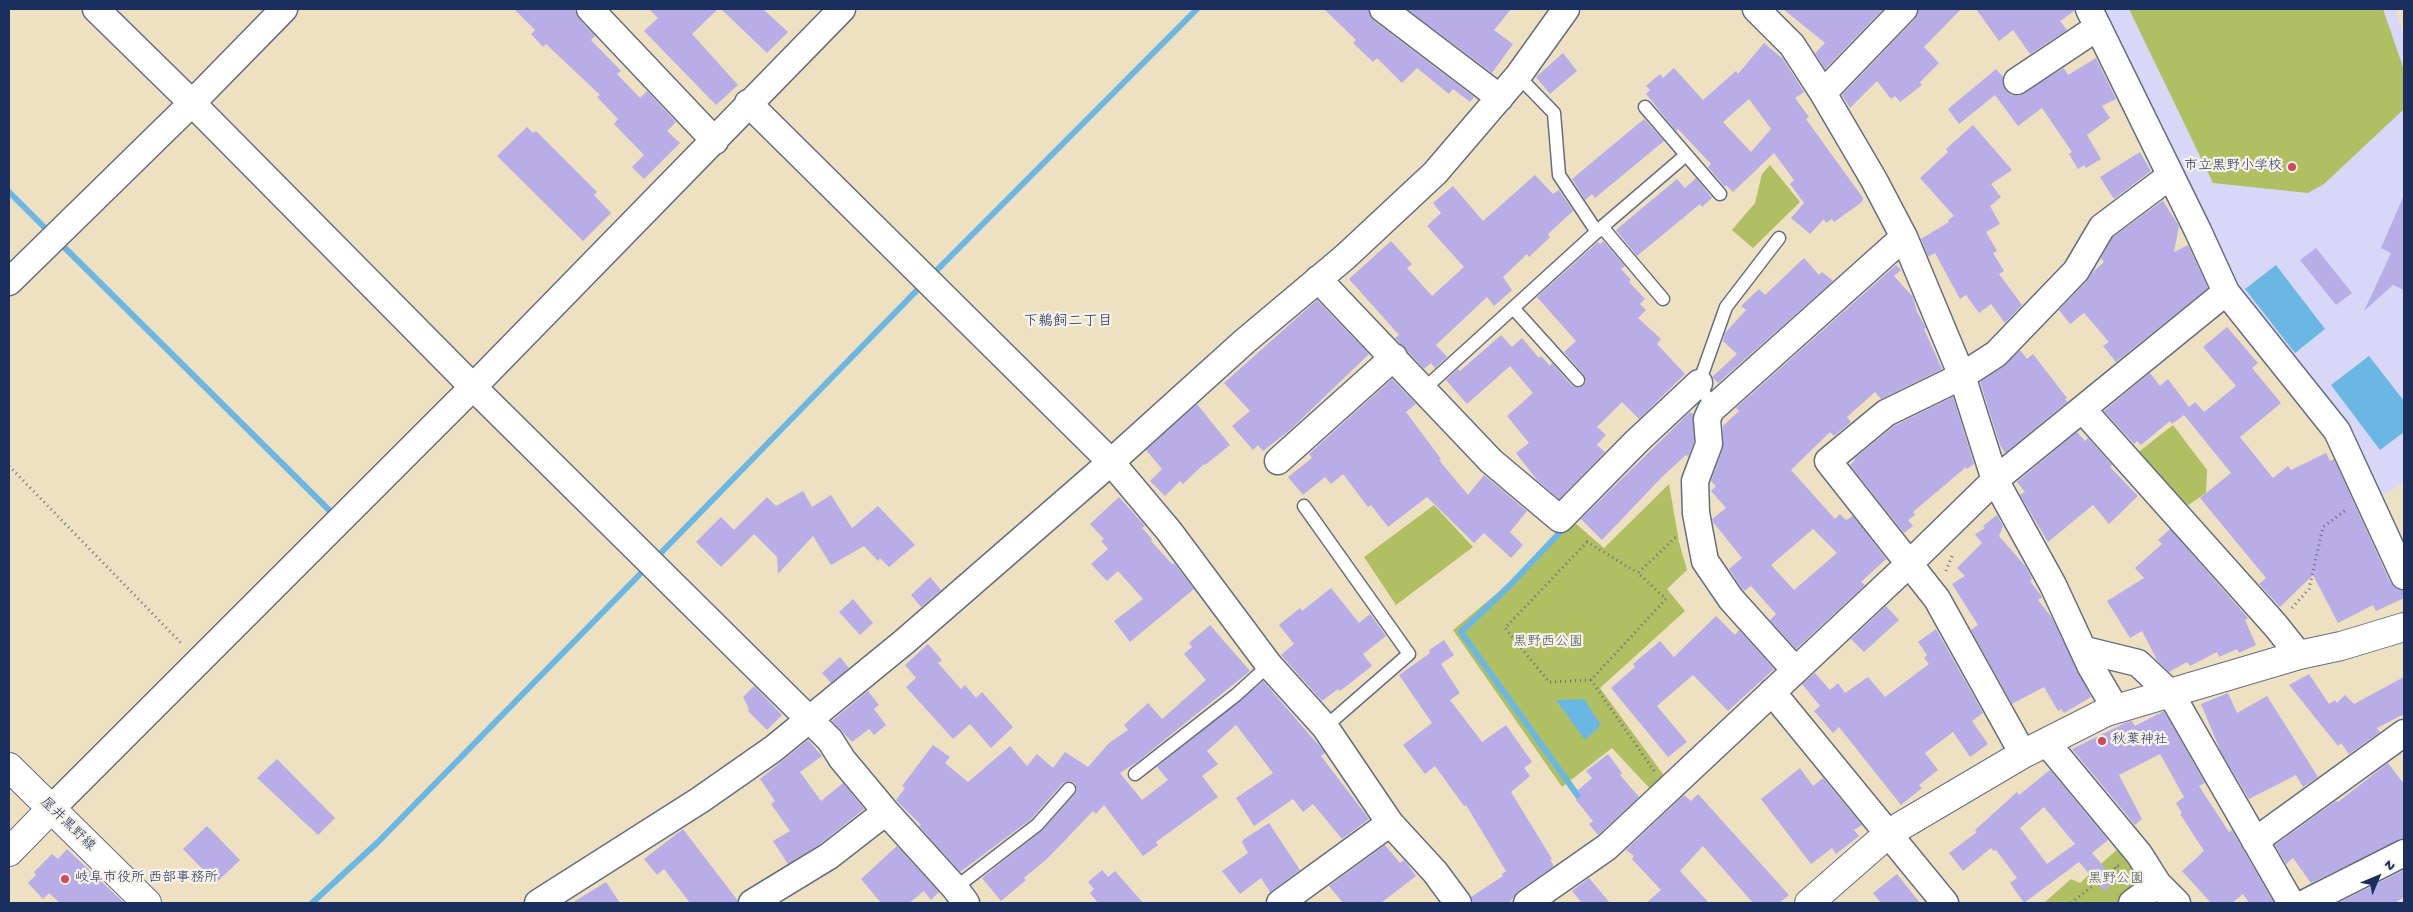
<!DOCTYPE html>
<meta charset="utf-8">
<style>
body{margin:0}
#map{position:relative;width:2413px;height:912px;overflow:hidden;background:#eee1c1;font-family:"Gochi Hand",sans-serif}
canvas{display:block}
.frame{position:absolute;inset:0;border:10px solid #1b2f5e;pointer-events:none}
.north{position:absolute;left:2353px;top:852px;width:50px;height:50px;-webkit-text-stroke:4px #f7f3e8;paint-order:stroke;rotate:45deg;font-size:14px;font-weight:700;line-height:20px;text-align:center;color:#1b2f5e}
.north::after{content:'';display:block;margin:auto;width:18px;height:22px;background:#1b2f5e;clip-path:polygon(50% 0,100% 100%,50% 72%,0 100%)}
</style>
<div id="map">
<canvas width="2413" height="912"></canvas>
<div class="frame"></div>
<div class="north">N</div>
</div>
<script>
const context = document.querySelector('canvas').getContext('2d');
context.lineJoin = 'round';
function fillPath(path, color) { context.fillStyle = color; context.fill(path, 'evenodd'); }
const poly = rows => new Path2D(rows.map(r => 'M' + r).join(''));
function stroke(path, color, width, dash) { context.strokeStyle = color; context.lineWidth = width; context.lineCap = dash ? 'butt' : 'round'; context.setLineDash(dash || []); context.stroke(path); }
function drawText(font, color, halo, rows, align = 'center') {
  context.font = font + ' "Gochi Hand","Klee One",sans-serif'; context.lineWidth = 4.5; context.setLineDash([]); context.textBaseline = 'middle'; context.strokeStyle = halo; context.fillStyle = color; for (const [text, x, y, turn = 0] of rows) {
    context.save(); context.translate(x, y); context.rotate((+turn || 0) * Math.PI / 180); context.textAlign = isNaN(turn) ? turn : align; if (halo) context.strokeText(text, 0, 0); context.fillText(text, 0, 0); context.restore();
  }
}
fillPath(poly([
 [2100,9,2396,9,2404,40,2404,482,2378,499,2243,294]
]), '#d9d7f8');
fillPath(poly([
 [2129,9,2383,9,2404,70,2404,109,2324,184,2308,193,2213,183],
 [1770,165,1800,202,1753,248,1732,230,1755,203,1762,174],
 [2173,425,2207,470,2206,493,2184,508,2136,454],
 [1669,484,1679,542,1687,570,1667,589,1685,611,1600,688,1668,781,1653,792,1612,748,1562,787,1453,630,1524,571,1574,522,1604,548],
 [1434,505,1473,547,1396,605,1364,557],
 [2122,845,2150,883,2121,903,2044,903,2071,879,2080,883]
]), '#b0bf62');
fillPath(poly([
 [2276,265,2325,329,2295,353,2245,289],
 [2369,356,2404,401,2404,432,2380,450,2331,385],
 [1584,699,1601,725,1585,740,1556,700]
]), '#6ab7e4');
stroke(poly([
 [9,192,50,233],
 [59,242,329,510],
 [932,275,1197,9],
 [1565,527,1510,585,1461,632,1583,803],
 [654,560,923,284],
 [312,903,378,842,647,567]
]), '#6ab7e4', 6);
fillPath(poly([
 [514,9,574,9,579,19,595,36,591,40,621,71,617,74,640,98,647,91,676,122,667,131,680,143,644,179,632,167,644,155,614,124,618,119,597,97,600,95,546,44,543,47,531,34,535,30],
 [649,9,718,9,692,34,738,85,716,105,644,31,658,18],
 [721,9,763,9,788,32,767,53],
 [1324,9,1368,9,1374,21,1474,97,1470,102,1453,89,1449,94,1417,68,1402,83,1377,58,1373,62,1353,43,1356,40],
 [1407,9,1511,9,1494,30,1513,44,1492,73],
 [1783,9,1883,9,1825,69,1815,53,1825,43],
 [1919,9,1961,9,1924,47,1939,63,1920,82,1922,85,1900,102,1895,96,1891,99,1877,81,1850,108,1842,95,1915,19],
 [1976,9,2074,9,2074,11,2060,21,2067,30,2030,54,2013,30,1999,41],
 [1764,43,1783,59,1804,92,1795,98,1809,117,1806,119,1863,198,1862,202,1834,222,1832,219,1826,223,1824,219,1810,234,1791,218,1804,203,1790,184,1794,180,1774,153,1733,192,1726,185,1725,187,1708,167,1711,164,1678,129,1676,131,1646,94,1650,90,1646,86,1660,74,1663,78,1674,68,1703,100,1736,71,1738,74],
 [1749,99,1771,129,1751,152,1723,122],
 [1563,53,1577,71,1550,94,1536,77],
 [2096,58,2116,99,2102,106,2110,118,2087,135,2101,159,2086,168,2084,165,2078,169,2069,154,2072,152,2042,108,2018,126,1995,95,1959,124,1948,109,1996,69,2003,77,2005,90,2011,95,2018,96,2064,68,2068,75],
 [1644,119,1664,141,1595,198,1592,194,1585,200,1572,179],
 [1973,125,2012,170,1991,184,2001,197,1990,206,2000,224,1986,232,1997,251,1993,253,2004,271,1999,274,2022,305,2005,323,1991,304,1979,313,1966,295,1960,299,1935,253,1928,257,1921,239,1949,222,1948,220,1954,216,1920,178,1948,152,1946,149],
 [527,127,533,133,536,131,597,192,594,195,611,213,583,241,497,156],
 [2140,152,2151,171,2114,199,2100,177],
 [1535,175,1553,194,1559,190,1573,211,1548,234,1550,237,1529,257,1527,254,1503,277,1512,290,1494,306,1487,297,1436,345,1447,357,1435,368,1431,363,1424,369,1395,338,1399,335,1349,279,1391,241,1412,264,1407,268,1432,296,1464,267,1427,226,1441,213,1433,203,1453,186,1483,221],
 [1696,178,1712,198,1702,207,1700,204,1637,256,1616,230,1677,179,1685,188],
 [2404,195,2404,290,2393,285,2364,311,2391,253,2381,248],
 [2165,199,2163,201,2179,226,2174,252,2188,245,2208,288,2116,362,2103,346,2109,342,2084,313,2070,324,2059,310,2087,281,2093,272,2104,262,2101,258,2113,237],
 [1603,241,1625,266,1621,269,1631,280,1629,282,1645,299,1640,304,1646,310,1638,318,1661,339,1657,344,1685,374,1639,419,1622,402,1597,427,1606,435,1597,445,1605,452,1559,499,1537,480,1516,453,1529,443,1507,416,1533,393,1510,366,1467,404,1446,380,1458,369,1460,371,1501,335,1512,347,1522,338,1539,358,1541,356,1550,366,1552,363,1572,386,1579,388,1583,386,1586,382,1584,375,1564,352,1576,341,1537,297,1598,242,1600,244],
 [2316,248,2352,293,2336,305,2300,260],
 [1804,258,1819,275,1822,272,1833,281,1718,383,1712,377,1737,354,1723,341,1725,333,1746,310,1741,306,1759,289,1765,295],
 [1896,265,1901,270,1894,276,1913,297,1917,312,1926,328,1924,329,1942,369,1881,399,1875,392,1847,417,1851,422,1834,436,1830,432,1791,470,1835,519,1840,514,1846,520,1853,516,1886,559,1861,582,1865,585,1796,649,1770,620,1776,614,1751,586,1744,591,1729,569,1742,558,1713,522,1712,519,1726,508,1711,491,1716,486,1711,481,1723,449,1723,426,1739,411,1736,408],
 [1813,529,1837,553,1794,590,1771,565],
 [1317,300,1369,354,1290,430,1263,451,1258,445,1253,450,1232,426,1250,411,1224,383],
 [2227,327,2258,363,2252,368,2281,403,2240,437,2273,478,2288,466,2291,470,2326,453,2330,461,2334,459,2390,582,2396,588,2404,591,2404,598,2376,611,2373,605,2338,623,2313,575,2280,607,2259,584,2266,578,2200,498,2231,473,2184,415,2172,424,2170,421,2141,445,2137,441,2134,444,2104,411,2150,373,2160,386,2168,379,2189,407,2195,402,2204,412,2236,386,2203,347],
 [2020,350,2027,359,2033,354,2067,398,2065,399,2067,402,2005,453,2000,445,1980,382,2004,366],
 [1392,379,1416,404,1406,412,1441,459,1439,460,1468,495,1484,475,1527,511,1510,532,1523,545,1511,558,1484,533,1474,543,1427,497,1388,527,1371,505,1368,507,1343,474,1331,484,1325,477,1303,495,1288,477,1312,458,1309,454],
 [1953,397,1974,464,1967,469,1966,467,1913,512,1915,515,1908,520,1913,526,1904,533,1850,465,1855,460,1854,459,1894,426],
 [1197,404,1230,445,1205,465,1204,464,1183,484,1180,481,1165,496,1150,481,1162,469,1146,450],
 [1690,412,1693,414,1694,442,1688,457,1686,455,1662,477,1602,540,1581,519],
 [2077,432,2085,441,2088,438,2112,465,2110,467,2138,496,2109,524,2093,505,2048,542,2020,495,2025,492,2017,482],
 [803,491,812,507,831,495,852,528,878,506,915,545,889,567,880,558,878,561,864,546,831,565,813,536,778,574,777,557,754,534,721,567,696,542,721,517,734,530,767,497,776,506],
 [1119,497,1145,526,1142,528,1152,539,1151,541,1172,564,1174,563,1194,589,1130,642,1114,621,1143,599,1118,571,1107,581,1091,564,1108,549,1101,541,1104,539,1090,524],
 [1997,515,2003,526,1999,536,2026,567,2032,579,2030,581,2042,597,2038,600,2052,618,2091,697,2064,713,2061,709,2058,711,2044,687,2012,704,1971,630,1978,625,1952,584,1965,576,1957,568,1982,543,1975,534,1985,528,1983,526],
 [2170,529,2248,618,2245,620,2256,645,2239,653,2237,649,2219,657,2217,652,2190,666,2187,662,2169,672,2157,660,2142,631,2130,638,2107,601,2144,578,2135,568,2162,544,2158,540],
 [930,577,941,590,921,607,911,595],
 [1331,588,1359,623,1370,614,1386,636,1363,654,1372,666,1340,691,1338,689,1322,701,1281,655,1294,644,1279,625,1300,608,1302,611],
 [853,599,873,623,860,635,839,612],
 [1886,606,1899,620,1864,652,1851,639],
 [1716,616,1735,635,1739,630,1774,669,1728,711,1693,675,1657,706,1687,742,1668,757,1611,688,1635,667,1633,664,1660,641,1674,657],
 [1210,625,1250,671,1137,762,1120,773,1142,800,1168,780,1157,767,1263,681,1322,749,1325,753,1321,756,1369,819,1342,839,1313,804,1303,812,1293,799,1254,826,1236,798,1273,773,1236,725,1207,751,1218,764,1202,776,1218,797,1156,842,1158,845,1143,856,1104,805,1096,814,1093,811,1048,858,1024,878,1026,880,1001,901,982,878,1043,830,1075,794,1077,790,1075,783,1070,781,1063,783,1031,819,960,872,919,826,921,825,896,800,905,788,902,786,933,745,950,757,945,763,968,782,1010,746,1027,766,1037,754,1053,768,1065,752,1088,767,1109,743,1128,730,1124,725,1148,703,1162,719,1206,680,1184,654,1192,647,1189,643],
 [1936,629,1983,713,1972,721,1988,744,1970,757,1953,732,1925,753,1938,770,1919,785,1922,788,1901,805,1839,727,1833,733,1814,711,1820,706,1802,684,1815,673,1830,690,1838,683,1845,693,1868,677,1885,697,1929,664,1924,658,1927,655,1918,642],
 [1444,640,1454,655,1441,664,1460,693,1450,700,1482,742,1506,725,1532,762,1524,768,1530,776,1511,792,1552,859,1550,860,1554,866,1518,891,1509,903,1473,903,1471,897,1503,876,1502,874,1506,871,1466,805,1464,806,1435,766,1425,774,1403,745,1432,723,1399,675,1430,653,1429,650],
 [928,644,942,660,938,663,961,689,965,685,976,698,982,692,1013,727,991,748,970,724,953,739,906,687,916,678,905,665],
 [840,657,849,668,831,683,822,673],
 [2309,674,2329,704,2335,700,2337,703,2345,695,2354,704,2404,677,2404,714,2377,728,2380,732,2349,754,2341,743,2338,746,2289,685],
 [754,686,782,715,767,730,748,711,749,709,743,697],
 [868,691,879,705,874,709,886,725,874,735,869,729,852,742,832,721],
 [2228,693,2237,713,2267,696,2318,777,2303,787,2296,775,2249,799,2221,752,2201,704],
 [2164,711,2205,783,2199,786,2229,832,2232,830,2274,903,2249,903,2243,894,2232,903,2211,903,2182,871,2204,851,2180,814,2182,813,2176,803,2184,797,2160,754,2119,775,2142,819,2135,825,2072,749,2127,722,2132,721,2135,726],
 [808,740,822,756,800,772,821,801,843,783,864,809,820,844,788,864,773,841,790,831,771,804,775,801,760,779],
 [1608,754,1622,773,1620,775,1639,797,1598,835,1589,824,1593,821,1576,800,1581,796,1577,791,1592,778,1586,771],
 [277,759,335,818,318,835,257,778],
 [2388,763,2404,784,2404,838,2311,883,2293,858,2286,864,2275,845,2336,801,2338,802],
 [1800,768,1813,786,1823,778,1862,825,1854,830,1859,836,1836,854,1832,848,1811,864,1761,799],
 [2050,770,2108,840,2092,853,2116,881,2104,891,2079,862,2024,903,2010,883,2017,878,1996,850,1994,851,1991,848,1963,871,1949,853,1977,832,1975,830,2017,792,2019,795],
 [2044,807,2075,844,2047,864,2020,828],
 [1698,794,1789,895,1779,903,1753,903,1703,846,1680,871,1709,903,1646,903,1661,890,1632,859,1634,856,1626,850,1684,795,1691,801],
 [1269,823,1300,870,1270,892,1261,878,1240,894,1222,871,1248,853,1242,842,1244,839],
 [207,826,240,860,216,883,183,849],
 [683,829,738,901,737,903,690,903,664,869,657,875,644,859],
 [1385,845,1400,863,1404,860,1416,876,1381,903,1343,903,1329,886],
 [897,846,939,892,931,900,924,891,909,903,881,903,861,879],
 [67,849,124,903,60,903,49,893,43,899,28,883,36,875,34,872,52,854,58,859],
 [1102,870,1108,877,1115,871,1143,903,1098,903,1090,893,1094,889,1088,882],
 [2404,870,2404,897,2395,903,2338,903],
 [1897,874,1920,903,1881,903,1873,893],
 [1589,878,1610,903,1582,903,1572,891],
 [606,882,620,903,572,903]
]), '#b8ade7');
const lane = poly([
 [1518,76,1554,113,1559,175,1597,232],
 [1645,107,1720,194],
 [1602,227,1663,299],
 [1514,309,1578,380],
 [1424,389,1602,227,1686,155],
 [1713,409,1699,383,1726,307,1779,238],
 [1304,506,1409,654,1325,727],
 [1135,774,1236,695,1269,665],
 [955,888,1037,825,1069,789]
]);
const street = poly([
 [96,9,192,103,473,387,830,740,842,759,887,813,955,888,966,903],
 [590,9,715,141],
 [1383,9,1500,98],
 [1756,9,1792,45,1823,93,1874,180,1904,237,1962,376,1995,480,2053,585,2091,667,2115,708],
 [2089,9,2198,231,2226,292,2337,431,2404,576],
 [2017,81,2098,27],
 [1823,93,1904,9],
 [748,103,1111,462,1169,531,1269,665,1325,727,1390,823,1435,872,1458,903],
 [1318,279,1491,461,1560,519,1637,441,1699,383],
 [9,282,192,103,284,9],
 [2083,410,2276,626,2299,655],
 [1278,461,1394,357],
 [2085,650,2138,663,2171,694,2291,903],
 [1795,670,1731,599,1705,561,1696,513,1695,481,1709,444,1707,419,1711,410,1904,237],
 [1772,692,1945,903],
 [2046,742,2139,854,2158,884,2177,903],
 [2023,754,1937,599,1828,461,1886,413,1962,376,1996,354,2076,271,2102,227,2170,176],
 [50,810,473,387,842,9],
 [2255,841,2404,733],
 [538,903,700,800,773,749,904,642,1111,462,1245,341,1345,257,1435,173,1518,76,1566,9],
 [752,903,829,856,874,821,887,813],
 [1280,903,1390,823],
 [1527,903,1607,847,1909,564,1995,480,2226,292],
 [2132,903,2158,884],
 [2305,903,2404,853]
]);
const secondary = poly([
 [9,767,147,903],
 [9,852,50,810],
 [1809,903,1889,833,2023,754,2106,712,2299,655,2341,646,2404,627]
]);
stroke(lane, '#656d81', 15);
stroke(street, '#656d81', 29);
stroke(secondary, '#656d81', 30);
stroke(poly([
 [9,466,183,645],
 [1946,571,1952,556],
 [2292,608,2309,589,2323,527,2347,509],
 [1591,680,1549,682,1505,628,1587,542,1638,573],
 [1654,771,1591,680,1666,599,1638,573,1677,536],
 [2116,867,2125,881],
 [2071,903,2119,865]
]), '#656d81', 3, [1, 4]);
stroke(lane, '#fff', 12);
stroke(street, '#fff', 26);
stroke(secondary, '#fff', 28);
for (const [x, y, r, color] of [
 [2292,167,5,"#d1495b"],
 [2102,741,5,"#d1495b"],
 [65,879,5,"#d1495b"]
]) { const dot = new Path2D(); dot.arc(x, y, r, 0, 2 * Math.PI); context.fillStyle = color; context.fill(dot); stroke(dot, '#f7f3e8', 2); }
drawText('14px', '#1b2f5e', '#f7f3e8', [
 ["市立黒野小学校",2282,167,"right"],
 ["秋葉神社",2112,741],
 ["岐阜市役所 西部事務所",75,879]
], 'left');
drawText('14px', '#485a5f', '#f7f3e8', [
 ["黒野西公園",1548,643],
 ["黒野公園",2116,880]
]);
drawText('14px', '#1b2f5e', '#f7f3e8', [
 ["屋井黒野線",67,825,44]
]);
drawText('15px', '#1b2f5e', '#f7f3e8', [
 ["下鵜飼二丁目",1068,323]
]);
</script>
